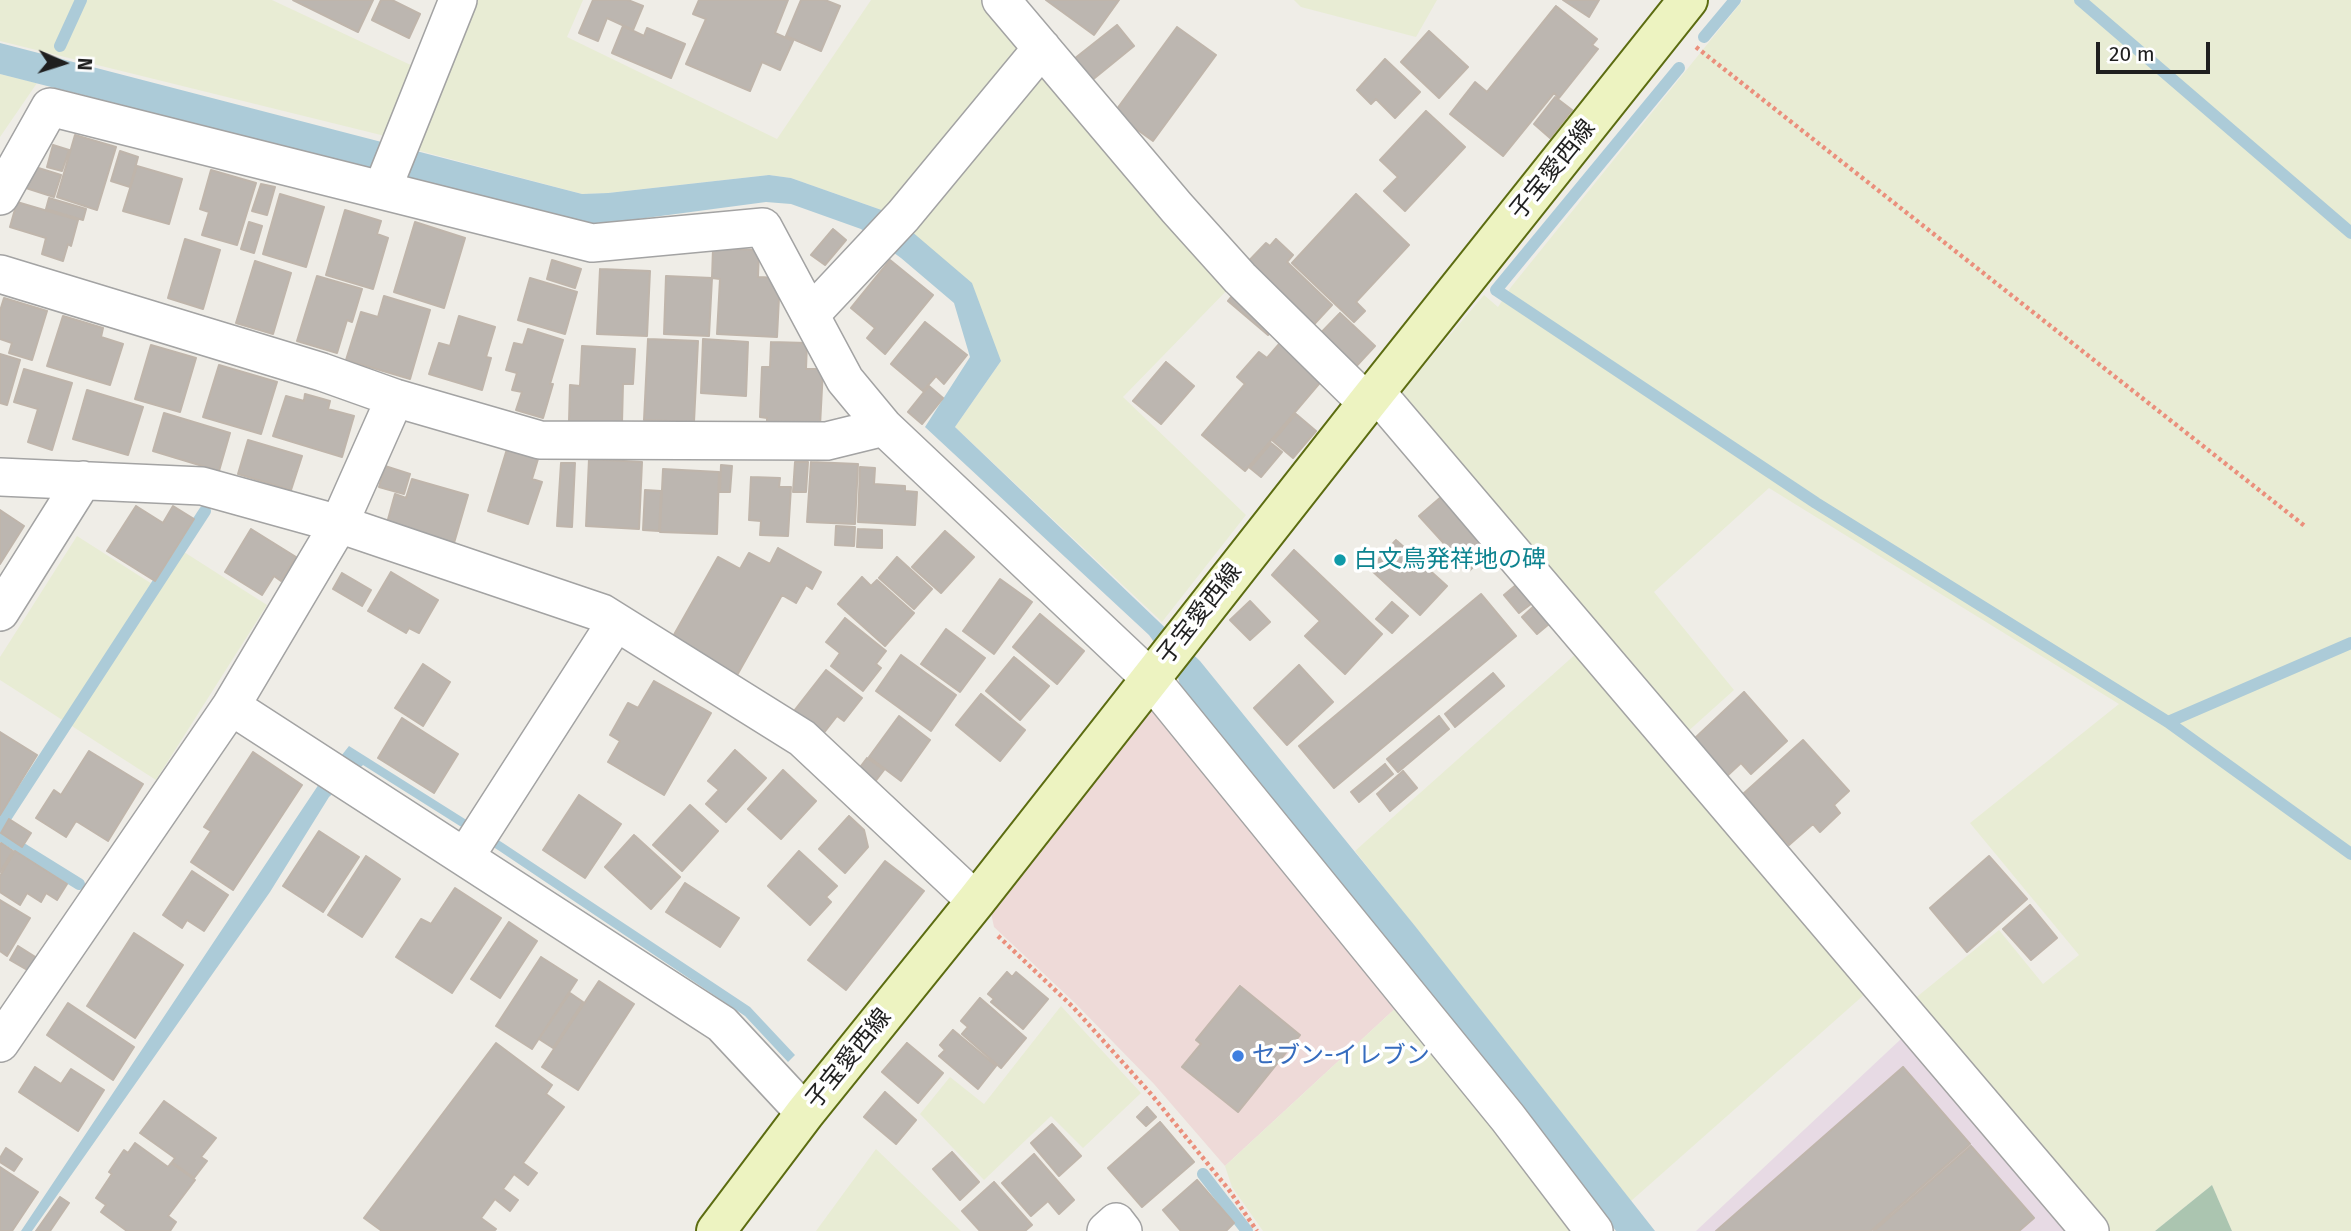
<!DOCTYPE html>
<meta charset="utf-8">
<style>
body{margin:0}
#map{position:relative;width:2351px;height:1231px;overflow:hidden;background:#efede7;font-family:"Fira Sans",sans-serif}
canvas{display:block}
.north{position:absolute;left:28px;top:28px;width:70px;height:70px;-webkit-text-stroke:5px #fff;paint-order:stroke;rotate:93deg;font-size:19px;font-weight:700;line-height:28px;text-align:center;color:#1f1f1f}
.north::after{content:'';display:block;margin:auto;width:24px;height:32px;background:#1f1f1f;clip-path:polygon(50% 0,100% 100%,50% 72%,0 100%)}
.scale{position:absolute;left:2096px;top:42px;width:114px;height:32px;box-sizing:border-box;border:4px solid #1f1f1f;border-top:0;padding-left:9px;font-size:21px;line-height:24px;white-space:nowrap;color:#1f1f1f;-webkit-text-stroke:5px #fff;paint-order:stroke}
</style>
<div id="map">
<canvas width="2351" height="1231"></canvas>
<div class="north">N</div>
<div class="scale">20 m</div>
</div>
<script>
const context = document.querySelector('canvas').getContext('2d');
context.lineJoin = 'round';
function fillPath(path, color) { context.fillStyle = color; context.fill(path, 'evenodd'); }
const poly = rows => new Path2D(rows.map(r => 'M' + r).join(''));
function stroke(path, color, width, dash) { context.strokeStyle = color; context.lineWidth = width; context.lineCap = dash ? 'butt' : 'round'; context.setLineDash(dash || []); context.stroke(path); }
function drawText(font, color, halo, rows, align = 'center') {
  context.font = font + ' "Fira Sans","Noto Sans JP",sans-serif'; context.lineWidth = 7; context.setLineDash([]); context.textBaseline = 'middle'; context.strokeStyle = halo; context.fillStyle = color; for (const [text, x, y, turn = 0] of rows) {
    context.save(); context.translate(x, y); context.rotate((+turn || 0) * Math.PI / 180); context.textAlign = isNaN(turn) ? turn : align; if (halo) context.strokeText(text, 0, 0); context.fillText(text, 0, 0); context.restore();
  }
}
fillPath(poly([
 [1148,710,1161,713,1399,1005,1225,1166,1154,1084,1075,1003,994,927,991,913]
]), '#eedad8');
fillPath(poly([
 [1901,1039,2067,1231,1696,1231]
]), '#e7dae4');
fillPath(poly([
 [0,0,272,0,415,67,385,136,0,41],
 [468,0,583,0,567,37,777,139,871,0,993,0,1027,38,890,213,791,178,769,175,608,193,582,194,413,149],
 [1294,0,1437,0,1416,37,1301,7],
 [1743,0,2351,0,2351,1231,2232,1231,2212,1185,2155,1231,2105,1231,1913,1000,1999,930,2043,984,2079,955,1970,823,2119,704,1769,488,1654,592,1734,690,1685,734,1398,396,1484,295,1498,307,1511,287],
 [1037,67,1234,283,1123,397,1246,515,1162,622,955,427,1001,361,905,226],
 [0,74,37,83,0,137],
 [77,536,160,589,184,552,267,605,156,780,0,680,0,657],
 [1578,652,1865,994,1631,1201,1355,851],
 [1399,1005,1578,1231,1263,1231,1232,1187,1225,1166],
 [1061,1006,1141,1093,1083,1148,1051,1116,984,1180,920,1114,950,1077,984,1104],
 [876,1149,961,1231,816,1231]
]), '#e8ecd4');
fillPath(poly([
 [2212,1185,2232,1231,2155,1231]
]), '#abc5b0');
fillPath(poly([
 [0,43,582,194,608,193,769,175,791,178,890,213,972,283,1001,361,955,427,1200,661,1415,926,1655,1231,1616,1231,1558,1156,1183,696,1177,674,1149,635,925,427,970,357,954,303,901,258,861,229,791,204,766,202,593,225,0,74],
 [349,746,503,843,750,1007,795,1055,788,1062,745,1016,498,850,363,765,329,797,270,892,32,1231,21,1231,319,784]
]), '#accbd8');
stroke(poly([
 [2080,0,2351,233],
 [1704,37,1735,0],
 [60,46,81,0],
 [1679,68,1496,290,1816,503,2168,722,2351,854],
 [2168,722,2351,643],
 [0,826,205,511],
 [0,835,79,884],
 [1203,1174,1247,1231]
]), '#accbd8', 12);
const building = poly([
 [293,0,373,0,358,32,293,0],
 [381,0,392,0,420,14,409,38,372,20,381,0],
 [593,0,628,0,643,6,633,30,607,18,598,41,579,33,593,0],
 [699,0,788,0,775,33,793,41,780,70,762,62,750,91,686,64,706,19,693,14,699,0],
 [801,0,825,0,840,6,821,51,786,36,801,0],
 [1046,0,1119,0,1094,35,1046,0],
 [1563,0,1599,0,1589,17,1563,0],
 [1556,6,1597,39,1592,45,1598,49,1559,98,1554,93,1503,156,1450,114,1475,82,1487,92,1556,6],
 [1117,25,1134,46,1091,81,1074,59,1117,25],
 [623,26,644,36,647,28,685,44,671,78,612,53,623,26],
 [1177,27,1216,55,1153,141,1114,113,1177,27],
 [1429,31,1468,67,1439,98,1401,62,1429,31],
 [1385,59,1420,92,1395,118,1376,99,1371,104,1357,90,1385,59],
 [1555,97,1572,110,1550,138,1534,124,1555,97],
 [1426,111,1465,147,1405,211,1384,191,1398,177,1380,160,1426,111],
 [75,135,116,147,97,210,57,197,75,135],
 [53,145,69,150,62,171,47,167,53,145],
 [120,151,138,157,130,187,111,181,120,151],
 [32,166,61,175,54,197,26,188,32,166],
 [137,166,182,179,169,224,123,211,137,166],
 [211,170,256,183,237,245,202,235,209,212,200,209,211,170],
 [261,184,275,187,267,215,252,211,261,184],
 [280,194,324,207,306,267,263,254,280,194],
 [1356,194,1409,245,1356,302,1365,311,1354,322,1292,263,1356,194],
 [49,198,86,209,83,220,46,209,49,198],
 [17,202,78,220,71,246,68,244,63,261,42,254,46,238,10,227,17,202],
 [345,210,381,221,377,234,388,238,373,289,326,275,345,210],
 [249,222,262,226,254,253,241,249,249,222],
 [415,222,465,238,444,308,394,292,415,222],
 [833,229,846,240,825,265,811,255,833,229],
 [185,239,220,250,203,309,168,298,185,239],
 [1276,239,1293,255,1287,262,1332,305,1306,333,1240,270,1266,243,1270,246,1276,239],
 [713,248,759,250,758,277,780,278,777,337,717,334,720,279,712,278,713,248],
 [552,260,581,269,575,288,547,279,552,260],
 [890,260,933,295,885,354,867,338,875,328,851,308,890,260],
 [255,261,291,273,273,334,236,323,255,261],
 [600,269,650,271,647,336,597,334,600,269],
 [317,276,362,289,352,322,347,320,337,353,297,341,317,276],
 [666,276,712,278,709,336,664,334,666,276],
 [530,278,577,292,565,334,518,320,530,278],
 [1238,289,1278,323,1268,335,1228,301,1238,289],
 [384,296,430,310,410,379,346,360,361,312,378,317,384,296],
 [4,298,47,311,32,360,9,353,12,343,0,339,0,311,4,298],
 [1340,313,1375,346,1350,373,1315,339,1340,313],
 [63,316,103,328,101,337,123,344,110,385,47,366,63,316],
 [459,316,495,327,486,357,491,358,482,390,429,374,439,343,450,346,459,316],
 [925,322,967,355,944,384,936,376,923,391,891,364,925,322],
 [528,329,563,340,550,384,553,384,543,418,516,410,522,392,512,390,517,373,506,370,514,343,523,345,528,329],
 [1286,336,1329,372,1245,471,1202,435,1245,384,1237,377,1259,352,1267,358,1286,336],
 [648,339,698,341,694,422,644,420,648,339],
 [703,339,748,342,746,396,701,393,703,339],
 [771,342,807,343,806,369,823,369,820,426,767,424,767,418,760,417,762,367,770,367,771,342],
 [151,345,196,358,180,412,135,399,151,345],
 [582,346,635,349,633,384,623,384,622,423,569,421,570,385,580,386,582,346],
 [0,354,20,360,7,405,0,403,0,354],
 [1166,362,1194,386,1161,424,1133,401,1166,362],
 [219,365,277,382,261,434,203,417,219,365],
 [24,369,72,383,52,450,28,442,38,409,14,402,24,369],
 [929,386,943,398,922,424,908,412,929,386],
 [87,390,143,407,128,455,73,439,87,390],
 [305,394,330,401,328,409,354,416,342,457,273,436,286,396,304,401,305,394],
 [164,413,230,433,219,471,153,451,164,413],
 [1296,414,1316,431,1293,458,1273,441,1296,414],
 [248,440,302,456,291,490,238,474,248,440],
 [1271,443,1282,452,1261,477,1250,468,1271,443],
 [507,449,538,459,532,479,542,482,528,524,488,511,507,449],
 [589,459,642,462,639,529,586,526,589,459],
 [795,462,808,462,806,492,793,492,795,462],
 [811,462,858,464,855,524,807,522,811,462],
 [561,463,575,463,572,527,557,526,561,463],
 [721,465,732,466,730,492,720,492,721,465],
 [385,466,410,474,404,494,379,487,385,466],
 [860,467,875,468,874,484,905,486,905,491,917,492,915,525,858,522,860,467],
 [663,469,719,472,717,534,660,532,663,469],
 [751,477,780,478,779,487,791,487,788,536,760,535,761,521,749,520,751,477],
 [412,479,468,495,454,543,387,523,395,494,406,498,412,479],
 [645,490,661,491,659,531,643,530,645,490],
 [1441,497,1490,551,1469,571,1419,516,1441,497],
 [136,506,163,523,173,506,194,519,155,581,107,551,136,506],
 [0,510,24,526,0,564,0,510],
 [836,526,855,527,854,546,835,545,836,526],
 [251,529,296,557,281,581,274,576,262,595,225,572,251,529],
 [858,529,882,530,882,548,857,547,858,529],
 [945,531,974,557,941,593,912,567,945,531],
 [1396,540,1447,586,1420,615,1370,569,1396,540],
 [778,548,821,572,812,589,806,585,796,603,782,595,736,677,671,640,718,557,740,569,749,553,770,564,778,548],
 [1294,550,1382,634,1345,674,1305,636,1320,621,1272,575,1294,550],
 [897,557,932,589,914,609,879,578,897,557],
 [391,572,438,600,419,633,409,628,406,633,368,611,391,572],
 [342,573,371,590,362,606,333,589,342,573],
 [862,577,871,586,877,580,914,613,885,646,838,604,862,577],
 [1000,579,1032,602,994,654,963,631,1000,579],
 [1516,585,1531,604,1519,613,1504,595,1516,585],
 [1481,594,1516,636,1334,788,1299,746,1481,594],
 [1250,601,1270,622,1250,640,1230,620,1250,601],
 [1392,602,1408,616,1392,633,1376,619,1392,602],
 [1534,606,1549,624,1537,634,1522,617,1534,606],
 [1040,614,1084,651,1057,684,1013,647,1040,614],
 [845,618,886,651,876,664,881,668,863,691,831,666,840,653,826,642,845,618],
 [946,629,985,658,960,692,921,664,946,629],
 [901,655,956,695,931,731,876,691,901,655],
 [1014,657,1049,686,1020,720,986,691,1014,657],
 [423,664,450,682,423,726,395,708,423,664],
 [1299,665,1333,702,1287,745,1254,708,1299,665],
 [826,670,862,698,844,721,837,716,823,734,794,711,826,670],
 [1493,673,1504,686,1455,727,1445,714,1493,673],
 [654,681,711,713,664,795,608,762,620,741,610,735,628,703,638,708,654,681],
 [1744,692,1787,741,1751,774,1741,763,1727,776,1694,739,1744,692],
 [981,694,1025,730,1000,761,956,725,981,694],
 [899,716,930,740,901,781,869,757,899,716],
 [1439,716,1449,729,1398,772,1387,759,1439,716],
 [402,718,458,754,434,793,378,758,402,718],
 [0,732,37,755,0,815,0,732],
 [1803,740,1849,791,1834,805,1840,813,1820,832,1813,824,1789,845,1743,794,1803,740],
 [735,750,766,778,726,822,706,804,719,790,708,781,735,750],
 [89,751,143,784,108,841,76,821,66,837,36,818,54,790,61,795,89,751],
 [253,752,302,785,233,890,191,862,211,831,204,827,253,752],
 [867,758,884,770,874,783,858,770,867,758],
 [1385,764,1393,774,1359,802,1351,792,1385,764],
 [783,770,816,801,781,839,748,809,783,770],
 [1403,771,1417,788,1390,811,1377,794,1403,771],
 [579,795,621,824,585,878,543,850,579,795],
 [690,805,718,831,682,871,653,845,690,805],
 [849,816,864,830,868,847,845,873,819,849,849,816],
 [9,819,31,833,22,847,1,833,9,819],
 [319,831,359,857,323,912,283,886,319,831],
 [634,835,680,877,651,909,605,867,634,835],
 [1,843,13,851,0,872,0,846,1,843],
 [15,851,67,884,57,900,46,893,41,902,27,893,20,905,0,892,0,876,15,851],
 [799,851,837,886,826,897,831,902,810,925,768,886,799,851],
 [366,856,400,879,362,937,328,915,366,856],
 [1989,856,2027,899,1967,952,1930,908,1989,856],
 [885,861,924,891,846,990,808,960,885,861],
 [192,871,228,895,204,931,187,920,182,928,163,915,192,871],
 [685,883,739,918,720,947,666,912,685,883],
 [455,888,501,918,452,993,396,957,421,919,431,924,455,888],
 [0,900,30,918,7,956,0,951,0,900],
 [2030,905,2057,938,2031,960,2003,929,2030,905],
 [509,922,537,941,500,998,471,979,509,922],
 [134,933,183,965,135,1038,87,1006,134,933],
 [18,946,37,958,29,971,10,960,18,946],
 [541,957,577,980,532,1049,496,1026,541,957],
 [1007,972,1012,977,1016,972,1048,999,1023,1029,991,1002,994,999,988,994,1007,972],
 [599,981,634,1004,578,1090,542,1067,599,981],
 [1240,986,1300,1035,1238,1112,1182,1067,1201,1044,1196,1040,1240,986],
 [570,993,583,1002,553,1048,539,1039,570,993],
 [980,998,1026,1038,1001,1068,962,1034,968,1027,961,1021,980,998],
 [68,1003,134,1047,113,1080,47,1035,68,1003],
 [953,1030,996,1066,978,1089,939,1056,945,1050,940,1045,953,1030],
 [496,1043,552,1085,546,1094,564,1107,523,1163,537,1173,528,1185,514,1174,503,1189,518,1200,510,1211,495,1199,481,1218,496,1229,494,1231,382,1231,364,1218,496,1043],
 [907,1043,943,1073,918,1103,882,1072,907,1043],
 [35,1067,61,1084,71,1069,104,1090,78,1131,19,1092,35,1067],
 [1903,1067,1970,1144,1871,1231,1716,1231,1903,1067],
 [885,1092,916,1120,896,1144,864,1117,885,1092],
 [164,1101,216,1138,201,1157,207,1161,194,1178,172,1162,175,1158,140,1133,164,1101],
 [1147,1107,1156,1117,1146,1126,1137,1117,1147,1107],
 [1160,1122,1194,1162,1142,1207,1108,1168,1160,1122],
 [1052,1124,1081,1156,1059,1176,1031,1143,1052,1124],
 [135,1143,168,1167,171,1163,195,1180,168,1216,176,1222,170,1231,127,1231,101,1212,106,1205,96,1198,112,1174,109,1172,124,1150,128,1153,135,1143],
 [1971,1146,2034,1218,2019,1231,1874,1231,1971,1146],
 [6,1148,22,1159,14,1171,0,1162,0,1158,6,1148],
 [952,1152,979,1182,960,1200,933,1169,952,1152],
 [1034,1154,1074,1200,1059,1214,1048,1201,1031,1216,1002,1183,1034,1154],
 [0,1167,38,1192,12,1231,0,1231,0,1167],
 [1197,1180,1234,1223,1226,1231,1181,1231,1163,1210,1197,1180],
 [994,1182,1032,1225,1025,1231,980,1231,962,1211,994,1182],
 [60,1197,69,1203,50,1231,36,1231,60,1197]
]);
fillPath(building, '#bcb6b0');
stroke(building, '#bfb5ab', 2);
const street = poly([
 [1001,0,1177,208,1240,278,1367,403],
 [382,190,458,0],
 [0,196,50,107,592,243,763,227,845,380,884,427,1150,678,1508,1118,1594,1231],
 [0,274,322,372,395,398,540,440,827,441,884,427],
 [811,314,903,216,1042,48],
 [1376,392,2090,1231],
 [0,477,202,486,339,524,602,613,802,738,976,901],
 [0,612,83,480],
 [231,706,722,1024,805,1113],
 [465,857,616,622],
 [0,1043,231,706,339,524,395,398],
 [1106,1231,1116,1222,1123,1231]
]);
const secondary = poly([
 [716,1231,805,1113,976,901,1367,403,1688,0]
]);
stroke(street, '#a3a3a3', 40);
stroke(secondary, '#5c6c11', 42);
stroke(poly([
 [1696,47,2306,527],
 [998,936,1073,1007,1151,1094,1229,1190,1257,1231]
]), '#eb8f7c', 4.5, [3.5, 3.5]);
stroke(street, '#fff', 37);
stroke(secondary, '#edf3c1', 38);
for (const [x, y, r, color] of [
 [1340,560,7,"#0f9aa8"],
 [1238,1056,7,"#3f7fe0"]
]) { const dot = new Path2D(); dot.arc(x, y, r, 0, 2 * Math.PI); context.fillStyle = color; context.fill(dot); stroke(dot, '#fff', 2.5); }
drawText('24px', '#1f1f1f', '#fff', [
 ["子宝愛西線",1553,170,-51],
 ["子宝愛西線",1200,614,-52],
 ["子宝愛西線",849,1059,-51]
]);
drawText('24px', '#0d838f', '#fff', [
 ["白文鳥発祥地の碑",1354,560]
], 'left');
drawText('24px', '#366cbe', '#fff', [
 ["セブン-イレブン",1252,1056]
], 'left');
</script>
